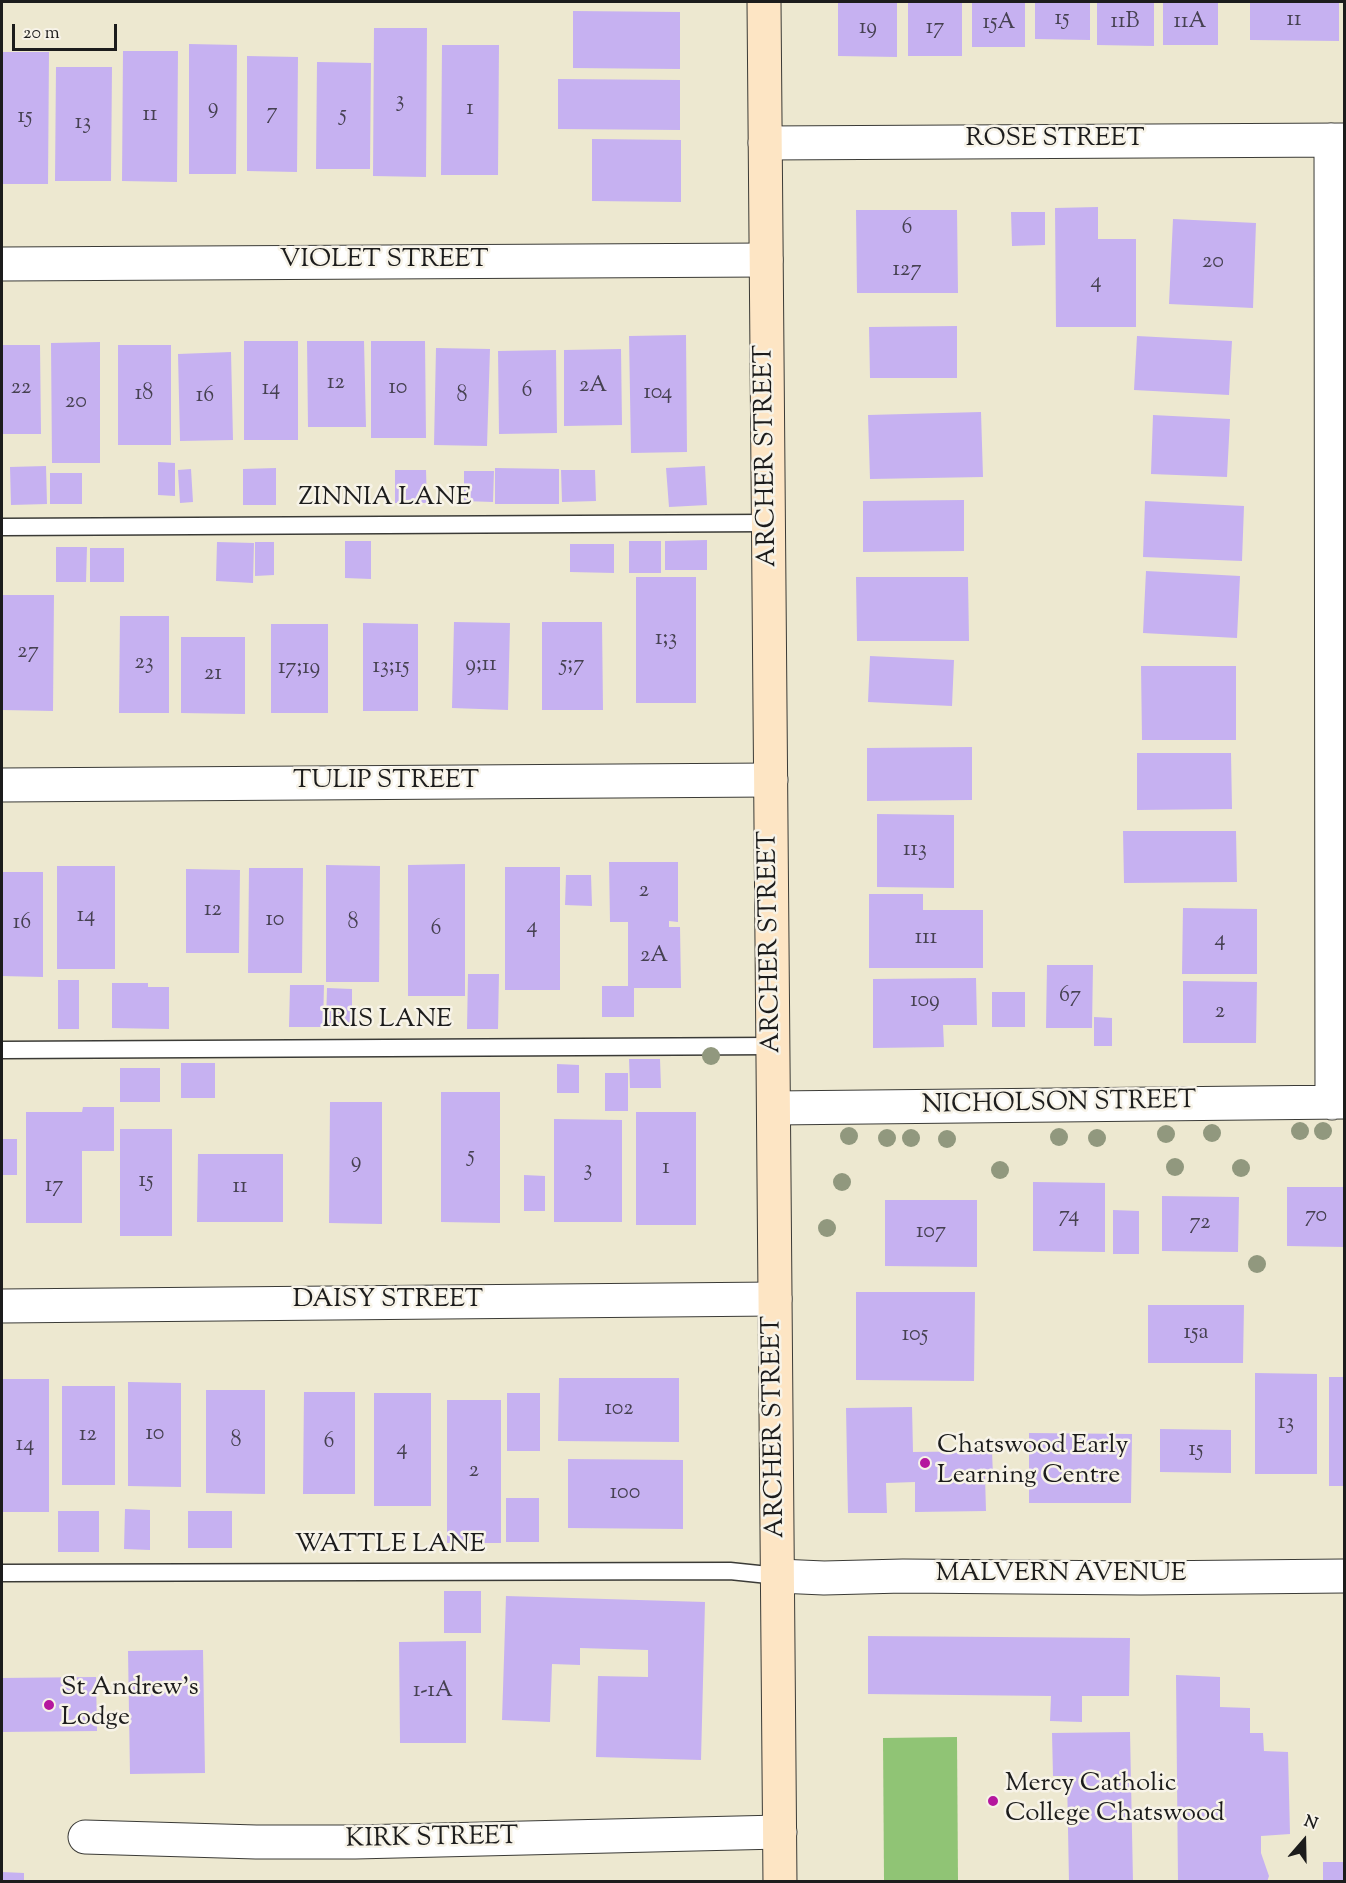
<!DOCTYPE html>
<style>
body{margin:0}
#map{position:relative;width:1346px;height:1883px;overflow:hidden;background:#ede8d0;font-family:"Sorts Mill Goudy",serif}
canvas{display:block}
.frame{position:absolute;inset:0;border:3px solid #1c1c1c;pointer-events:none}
.north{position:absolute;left:1274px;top:1811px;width:60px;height:60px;-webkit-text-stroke:4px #f7f3e8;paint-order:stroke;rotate:20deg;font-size:16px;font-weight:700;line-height:24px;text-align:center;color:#1c1c1c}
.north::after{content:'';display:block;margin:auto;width:21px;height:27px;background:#1c1c1c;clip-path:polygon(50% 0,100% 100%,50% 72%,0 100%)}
.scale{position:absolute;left:12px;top:24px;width:105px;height:27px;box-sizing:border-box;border:3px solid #1c1c1c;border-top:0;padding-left:8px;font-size:18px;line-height:21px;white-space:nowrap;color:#1c1c1c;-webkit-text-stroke:4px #f7f3e8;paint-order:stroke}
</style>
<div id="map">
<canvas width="1346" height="1883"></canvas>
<div class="frame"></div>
<div class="north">N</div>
<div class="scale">20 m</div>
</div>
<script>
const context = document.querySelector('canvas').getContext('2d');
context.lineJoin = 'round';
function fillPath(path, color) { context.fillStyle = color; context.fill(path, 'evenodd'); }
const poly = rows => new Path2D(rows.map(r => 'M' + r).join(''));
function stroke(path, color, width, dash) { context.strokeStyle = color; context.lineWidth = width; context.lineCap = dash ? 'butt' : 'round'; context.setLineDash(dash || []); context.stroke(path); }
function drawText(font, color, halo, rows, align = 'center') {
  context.font = font + ' "Sorts Mill Goudy",serif'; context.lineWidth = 5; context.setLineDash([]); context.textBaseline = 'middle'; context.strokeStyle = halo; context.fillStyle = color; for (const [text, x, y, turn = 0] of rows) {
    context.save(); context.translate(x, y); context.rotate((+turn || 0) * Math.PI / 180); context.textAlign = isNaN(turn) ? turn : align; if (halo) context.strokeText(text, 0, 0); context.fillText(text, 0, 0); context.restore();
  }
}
fillPath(poly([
 [957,1737,958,1881,884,1881,883,1738]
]), '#90c475');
fillPath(poly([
 [838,2,897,2,897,57,838,56],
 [908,2,962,2,962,56,908,56],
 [972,2,1025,2,1025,47,972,47],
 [1035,2,1090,2,1090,40,1035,39],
 [1097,2,1154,2,1154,46,1097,45],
 [1163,2,1218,2,1218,45,1163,45],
 [1250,2,1339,2,1339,41,1250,40],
 [573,11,680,12,680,69,573,68],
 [374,28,427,28,426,177,373,176],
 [189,44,237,45,236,174,189,174],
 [442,45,499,45,498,175,441,175],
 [123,51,178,51,177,182,122,181],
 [2,52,49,52,48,184,2,184],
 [247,56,298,57,297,172,247,171],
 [317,62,371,63,370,169,316,169],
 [56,67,112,67,111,181,55,181],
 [558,79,680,80,680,130,558,129],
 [592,139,681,140,681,202,592,201],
 [1098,207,1098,239,1136,239,1136,327,1056,327,1055,208],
 [856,210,957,210,958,293,857,293],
 [1011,212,1045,212,1045,245,1012,246],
 [1173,219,1256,223,1253,308,1169,304],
 [957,326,957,378,870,378,869,327],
 [686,335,687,452,631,453,629,336],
 [1137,336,1232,341,1229,395,1134,390],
 [244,341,298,341,298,440,244,440],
 [307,341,364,341,366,427,308,427],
 [371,341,425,341,426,438,371,438],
 [100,342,100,463,52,463,51,343],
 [2,345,40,345,41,434,2,434],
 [118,345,171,345,171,445,118,445],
 [436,348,490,349,487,446,434,445],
 [621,349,622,425,564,426,564,350],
 [556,350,557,433,499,434,498,351],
 [231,352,233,440,180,441,178,354],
 [981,412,983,477,870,479,868,415],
 [1153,415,1230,419,1227,477,1151,474],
 [158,462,175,463,175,496,158,495],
 [46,466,47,504,11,505,10,467],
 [705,466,707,505,669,507,666,468],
 [276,468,276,505,243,505,243,469],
 [495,468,559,469,559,504,495,504],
 [191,469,193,502,180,503,178,470],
 [395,470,426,470,427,503,395,503],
 [561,470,595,470,596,501,562,502],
 [464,471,494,471,493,502,464,501],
 [50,473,82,473,82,504,50,504],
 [964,500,964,551,863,552,863,501],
 [1145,501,1244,506,1242,561,1143,557],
 [707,540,707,570,665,570,665,541],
 [345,541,371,541,371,579,345,578],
 [629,541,661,541,661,573,629,573],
 [217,542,254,543,253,583,216,581],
 [255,542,274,542,274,575,255,576],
 [570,544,614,544,614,573,570,572],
 [56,547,87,547,86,582,56,582],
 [90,548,124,548,124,582,90,582],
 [1146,571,1240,576,1237,638,1143,633],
 [636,577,696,577,696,703,636,703],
 [856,577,968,577,969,641,857,641],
 [2,595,54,595,53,711,2,710],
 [120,616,169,616,169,713,119,713],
 [454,622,510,623,508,710,452,708],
 [542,622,602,622,603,710,542,710],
 [363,623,418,624,418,711,363,711],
 [271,624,328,624,328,713,271,713],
 [181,637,245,637,245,714,181,713],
 [870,656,954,660,952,706,868,702],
 [1141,666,1236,666,1236,740,1142,740],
 [972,747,972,800,867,801,867,748],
 [1137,753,1231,753,1232,809,1137,810],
 [877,814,954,815,954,888,877,887],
 [1123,831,1236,831,1237,882,1124,883],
 [609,862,678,862,678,922,669,921,669,927,680,927,681,988,634,988,634,1017,602,1017,602,986,628,986,628,922,610,922],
 [465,864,465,996,408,996,408,865],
 [326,865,380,866,379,982,326,982],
 [57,866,115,866,115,969,57,969],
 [505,867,560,867,560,990,505,990],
 [249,868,303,868,302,973,248,973],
 [186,869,240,870,239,953,186,953],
 [2,872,43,872,43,977,2,976],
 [566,875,591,875,592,906,565,905],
 [869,894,923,894,923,910,983,910,983,968,869,968],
 [1183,908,1257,909,1257,974,1182,974],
 [1047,965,1093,965,1092,1028,1046,1028],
 [468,974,499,974,498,1029,467,1029],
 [976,978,977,1025,943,1025,944,1047,873,1048,873,979],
 [58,980,79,980,79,1029,58,1029],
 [1183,981,1257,982,1256,1043,1183,1043],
 [112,983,148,983,148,987,169,987,169,1029,112,1028],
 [290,985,324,985,323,1027,289,1027],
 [327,988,352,989,352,1024,326,1024],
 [992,992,1025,992,1025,1027,992,1027],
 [1094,1017,1112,1018,1112,1046,1094,1046],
 [629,1059,660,1059,661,1088,630,1088],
 [181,1063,215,1063,215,1098,181,1098],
 [557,1064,579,1065,579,1093,557,1093],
 [120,1068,160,1068,160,1102,120,1102],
 [605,1073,628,1073,628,1111,605,1111],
 [441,1092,500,1092,500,1223,441,1222],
 [330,1102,382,1102,382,1224,329,1223],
 [83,1107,114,1107,114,1151,82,1151,82,1223,26,1223,26,1112,82,1112],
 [636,1112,696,1112,696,1225,636,1225],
 [554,1119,622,1120,622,1222,554,1222],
 [120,1129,172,1129,172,1236,120,1236],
 [2,1139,17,1139,17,1175,2,1175],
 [198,1154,283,1154,283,1222,197,1222],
 [524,1175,545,1176,545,1211,524,1211],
 [1033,1182,1105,1183,1105,1252,1033,1251],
 [1287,1187,1344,1187,1344,1247,1287,1246],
 [1162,1196,1239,1197,1238,1252,1162,1251],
 [885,1200,977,1200,977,1267,885,1266],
 [1113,1210,1139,1211,1139,1254,1113,1254],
 [856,1292,975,1292,974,1381,856,1380],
 [1148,1305,1244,1305,1243,1363,1148,1363],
 [1255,1373,1317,1374,1317,1474,1255,1474],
 [1329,1377,1344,1377,1344,1486,1329,1486],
 [559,1378,679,1378,679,1442,558,1441],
 [2,1379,49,1379,49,1512,2,1512],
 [128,1382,181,1383,181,1487,128,1486],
 [62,1386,115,1386,115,1485,62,1485],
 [206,1390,265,1390,265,1494,206,1493],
 [304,1392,355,1392,355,1494,303,1494],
 [374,1393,431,1393,431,1506,374,1506],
 [507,1393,540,1393,540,1451,507,1451],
 [447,1400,501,1400,501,1543,447,1543],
 [912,1407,913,1452,992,1451,993,1476,985,1476,986,1511,915,1512,915,1482,886,1483,887,1513,848,1513,846,1408],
 [1160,1429,1231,1430,1231,1473,1160,1472],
 [1029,1433,1132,1434,1131,1503,1029,1503],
 [568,1459,683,1460,683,1529,568,1528],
 [506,1498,539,1498,539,1542,506,1542],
 [125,1509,150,1510,150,1550,124,1549],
 [58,1511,99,1511,99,1552,58,1552],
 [188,1511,232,1511,232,1548,188,1548],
 [444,1591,481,1591,481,1633,444,1633],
 [506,1596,705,1602,701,1760,596,1757,598,1676,648,1677,648,1650,580,1648,580,1665,552,1664,550,1722,502,1720],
 [868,1636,1130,1638,1129,1696,1082,1696,1082,1722,1050,1721,1051,1696,868,1694],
 [466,1641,466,1743,400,1743,399,1642],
 [203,1650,205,1773,130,1774,128,1651],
 [1176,1675,1220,1677,1220,1707,1250,1708,1250,1733,1263,1733,1264,1751,1288,1752,1290,1834,1261,1836,1261,1853,1269,1876,1267,1882,1178,1882],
 [96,1677,97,1731,2,1732,2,1678],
 [1130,1732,1133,1882,1069,1882,1067,1776,1053,1776,1052,1733],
 [1323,1862,1344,1862,1344,1882,1323,1882],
 [2,1872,24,1873,24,1882,2,1882]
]), '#c6b1f1');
const lane = poly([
 [2,527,768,523],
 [2,1050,773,1046],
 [2,1573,730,1571,778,1576]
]);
const street = poly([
 [1331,140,1332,1103],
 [765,143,1344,140],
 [2,264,766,260],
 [2,785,771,780],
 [774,1108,1344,1102],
 [2,1306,775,1299],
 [778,1576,824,1578,903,1576,1141,1578,1344,1576],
 [85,1837,256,1842,355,1842,780,1832]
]);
const secondary = poly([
 [764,2,780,1882]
]);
stroke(lane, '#3b3b37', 19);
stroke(street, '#3b3b37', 35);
stroke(secondary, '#3b3b37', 35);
stroke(lane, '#fff', 16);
stroke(street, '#fff', 33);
stroke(secondary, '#fde5c4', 33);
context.fillStyle = '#91987e';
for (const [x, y] of [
 [711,1056],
 [1300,1131],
 [1323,1131],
 [1212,1133],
 [1166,1134],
 [849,1136],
 [1059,1137],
 [887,1138],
 [911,1138],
 [1097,1138],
 [947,1139],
 [1175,1167],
 [1241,1168],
 [1000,1170],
 [842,1182],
 [827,1228],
 [1257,1264]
]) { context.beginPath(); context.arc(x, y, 9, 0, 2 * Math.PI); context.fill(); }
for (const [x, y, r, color] of [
 [925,1463,6,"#b5179e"],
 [49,1705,6,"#b5179e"],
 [993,1801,6,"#b5179e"]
]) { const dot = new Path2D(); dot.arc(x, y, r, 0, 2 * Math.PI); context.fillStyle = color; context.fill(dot); stroke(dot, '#f7f3e8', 2); }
drawText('22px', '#464151', null, [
 ["15",1062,20],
 ["11",1294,21],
 ["11B",1125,23],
 ["11A",1190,23],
 ["15A",999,24],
 ["19",868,29],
 ["17",935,29],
 ["3",400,102],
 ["9",213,109],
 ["1",470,110],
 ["7",272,114],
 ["11",150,116],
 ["5",343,116],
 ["15",25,118],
 ["13",83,124],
 ["6",907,229],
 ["20",1213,263],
 ["127",907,271],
 ["4",1096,283],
 ["12",336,384],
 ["2A",593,387],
 ["22",21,389],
 ["10",398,389],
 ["14",271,390],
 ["6",527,392],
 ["104",658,394],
 ["18",144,395],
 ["16",205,397],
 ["8",462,397],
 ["20",76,403],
 ["1;3",666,640],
 ["27",28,653],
 ["23",144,664],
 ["9;11",481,666],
 ["5;7",572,666],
 ["13;15",391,668],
 ["17;19",299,669],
 ["21",213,675],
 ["113",915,851],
 ["2",644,892],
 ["12",213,911],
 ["14",86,917],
 ["10",275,921],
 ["16",22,924],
 ["8",353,924],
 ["4",532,928],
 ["6",436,930],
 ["111",926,939],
 ["4",1220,941],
 ["2A",654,957],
 ["67",1070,997],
 ["109",925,1002],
 ["2",1220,1013],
 ["5",471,1157],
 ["9",356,1163],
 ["1",666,1169],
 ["3",588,1171],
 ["15",146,1182],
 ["17",54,1187],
 ["11",240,1188],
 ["74",1069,1217],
 ["70",1316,1217],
 ["72",1200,1224],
 ["107",931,1233],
 ["15a",1196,1334],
 ["105",915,1336],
 ["102",619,1410],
 ["13",1286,1424],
 ["10",155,1435],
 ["12",88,1436],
 ["8",236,1442],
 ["6",329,1443],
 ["14",25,1446],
 ["4",402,1450],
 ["15",1196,1451],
 ["2",474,1472],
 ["100",625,1494],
 ["1-1A",433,1692]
]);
drawText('26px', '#1c1c1c', '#f7f3e8', [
 ["ROSE STREET",1055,141],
 ["VIOLET STREET",384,262],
 ["ARCHER STREET",768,456,-91],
 ["ZINNIA LANE",385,500],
 ["TULIP STREET",386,783],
 ["ARCHER STREET",772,942,-91],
 ["IRIS LANE",387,1022],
 ["NICHOLSON STREET",1059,1105,-1],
 ["DAISY STREET",388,1302],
 ["ARCHER STREET",776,1427,-91],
 ["WATTLE LANE",390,1547],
 ["MALVERN AVENUE",1061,1576],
 ["KIRK STREET",432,1840,-1]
]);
drawText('26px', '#1c1c1c', '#f7f3e8', [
 ["Chatswood Early",937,1448],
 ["Learning Centre",937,1478],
 ["St Andrew's",61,1690],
 ["Lodge",61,1720],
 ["Mercy Catholic",1005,1786],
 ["College Chatswood",1005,1816]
], 'left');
</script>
